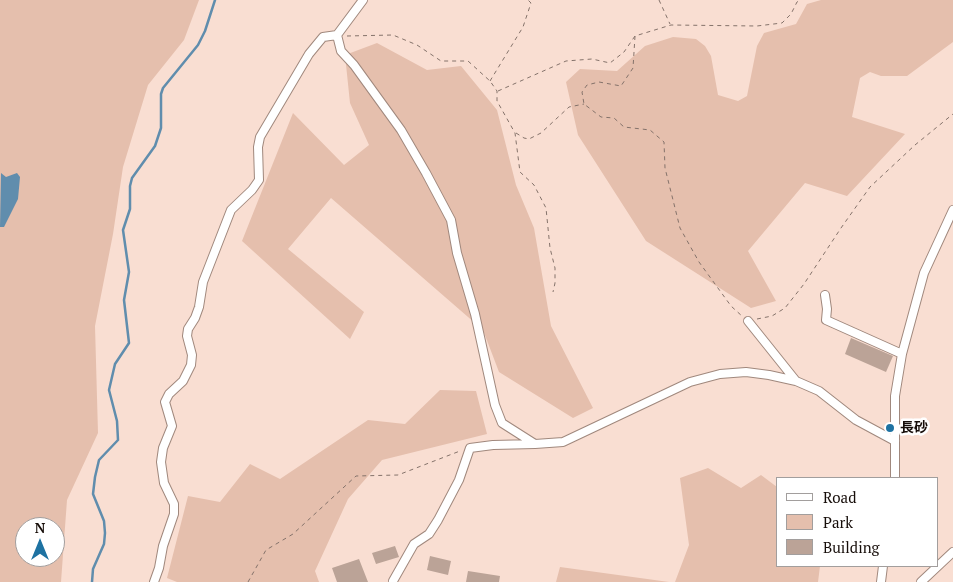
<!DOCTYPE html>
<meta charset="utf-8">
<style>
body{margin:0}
#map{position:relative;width:953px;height:582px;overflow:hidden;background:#f9ded2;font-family:"PT Serif",serif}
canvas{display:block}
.legend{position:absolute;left:776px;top:477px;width:162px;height:90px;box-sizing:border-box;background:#fff;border:1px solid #a29e9d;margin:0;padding:6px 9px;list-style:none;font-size:15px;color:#160d09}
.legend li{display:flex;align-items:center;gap:10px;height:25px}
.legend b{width:25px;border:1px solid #a29e9d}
.north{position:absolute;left:15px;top:517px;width:50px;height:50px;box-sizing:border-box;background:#fff;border:1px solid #a29e9d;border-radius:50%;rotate:0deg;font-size:14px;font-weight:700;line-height:20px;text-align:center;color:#160d09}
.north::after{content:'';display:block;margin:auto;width:18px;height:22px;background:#1e72a2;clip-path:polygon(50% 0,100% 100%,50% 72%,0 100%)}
</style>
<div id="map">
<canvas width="953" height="582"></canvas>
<ul class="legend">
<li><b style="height:6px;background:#fff"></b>Road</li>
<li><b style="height:14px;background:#e5bfad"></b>Park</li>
<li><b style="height:14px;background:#bba397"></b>Building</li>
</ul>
<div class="north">N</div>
</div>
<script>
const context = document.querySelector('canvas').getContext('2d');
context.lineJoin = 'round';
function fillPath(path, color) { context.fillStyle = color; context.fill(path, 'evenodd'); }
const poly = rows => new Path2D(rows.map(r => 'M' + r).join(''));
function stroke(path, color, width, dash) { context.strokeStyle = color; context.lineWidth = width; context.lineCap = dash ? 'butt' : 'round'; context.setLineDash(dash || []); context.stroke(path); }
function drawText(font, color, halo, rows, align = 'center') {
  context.font = font + ' "PT Serif","Noto Sans JP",serif'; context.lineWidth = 5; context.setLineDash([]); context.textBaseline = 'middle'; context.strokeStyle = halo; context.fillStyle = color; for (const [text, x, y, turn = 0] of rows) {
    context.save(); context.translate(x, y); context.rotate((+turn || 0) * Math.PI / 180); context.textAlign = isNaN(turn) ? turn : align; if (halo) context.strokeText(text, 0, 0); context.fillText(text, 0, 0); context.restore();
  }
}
fillPath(poly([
 [0,0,199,0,184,40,148,85,123,167,113,234,95,326,98,433,67,500,61,582,0,582],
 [25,527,55,527,55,557,25,557],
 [821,0,953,0,953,42,907,76,881,76,870,72,860,78,852,117,905,134,847,196,805,183,748,251,776,301,751,308,646,241,578,135,566,82,580,69,617,71,645,46,673,37,696,39,705,46,711,56,718,95,738,101,747,96,757,46,764,33,796,24,807,4],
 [377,43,427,70,461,66,497,110,516,185,534,228,551,326,593,408,573,418,499,372,483,330,331,198,288,249,364,312,350,339,242,241,293,113,344,165,369,145,350,103,345,55],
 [440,390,476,391,487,434,382,460,348,499,315,571,319,582,177,582,167,578,188,496,220,502,250,464,280,479,368,420,405,424],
 [708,468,741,488,761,475,777,487,777,566,820,566,818,582,675,582,689,545,680,478],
 [560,567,669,582,556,582]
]), '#e5bfad');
fillPath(poly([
 [1,173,6,177,17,173,20,177,18,199,4,227,0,227]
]), '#608dad');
stroke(poly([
 [92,582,93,569,104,544,105,533,104,521,93,494,95,477,99,460,118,440,117,421,109,390,115,364,129,343,124,300,129,272,123,230,130,209,130,186,132,178,155,146,161,128,161,94,163,88,198,45,205,31,215,0]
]), '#608dad', 2.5);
fillPath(poly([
 [851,338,893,356,886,372,845,354],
 [395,546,399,557,376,564,372,553],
 [430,556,451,561,448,575,427,570],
 [359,559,368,582,337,582,332,568],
 [468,571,500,576,499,582,466,582]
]), '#bba397');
const street = poly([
 [337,35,341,51,354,65,401,130,426,173,451,220,457,253,475,314,495,405,502,423,535,444,563,442,690,382,720,374,746,372,769,375,796,381,819,391,856,420,895,441],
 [825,295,827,309,826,320,902,354],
 [748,321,796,381],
 [895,478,895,396,902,354,924,273,953,210],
 [393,581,414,544,429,534,438,520,459,480,470,448,493,445,535,444],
 [154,582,159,568,163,546,174,514,174,504,164,483,161,462,163,448,172,426,165,402,169,394,183,381,191,365,192,355,187,336,188,329,195,318,199,307,203,282,231,210,252,190,259,180,258,147,260,137,309,54,323,37,337,35,363,0],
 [881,582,883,566],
 [921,582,953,552]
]);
stroke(street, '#a0887d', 10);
stroke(poly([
 [659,0,670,24],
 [347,36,393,35,417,45,441,61,468,61,490,81,497,91,497,101,515,133,520,172,534,185,546,208,550,248,555,268,555,283,553,292],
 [635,36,633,68,621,86,599,82,587,85,582,92,584,104,601,117,614,118,624,127,650,130,664,142,665,168,680,228,699,262,731,306,743,317],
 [490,81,523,27,531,3,528,0],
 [498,91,566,61,592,59,610,63,624,52,635,36,671,25,757,26,782,23,791,14,797,2,800,0],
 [516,133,524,138,529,139,541,133,569,107,584,104],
 [757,319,772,316,785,308,804,284,841,228,870,187,915,145,953,114],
 [248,582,266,550,293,534,356,476,398,475,460,451]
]), '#84726a', 1, [4, 4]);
stroke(street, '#fff', 8);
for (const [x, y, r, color] of [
 [890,428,5,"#1e72a2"]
]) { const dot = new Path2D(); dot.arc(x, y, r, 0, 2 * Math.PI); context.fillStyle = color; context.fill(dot); stroke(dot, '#fff', 2); }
drawText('bold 14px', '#160d09', '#fff', [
 ["長砂",900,428]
], 'left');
</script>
